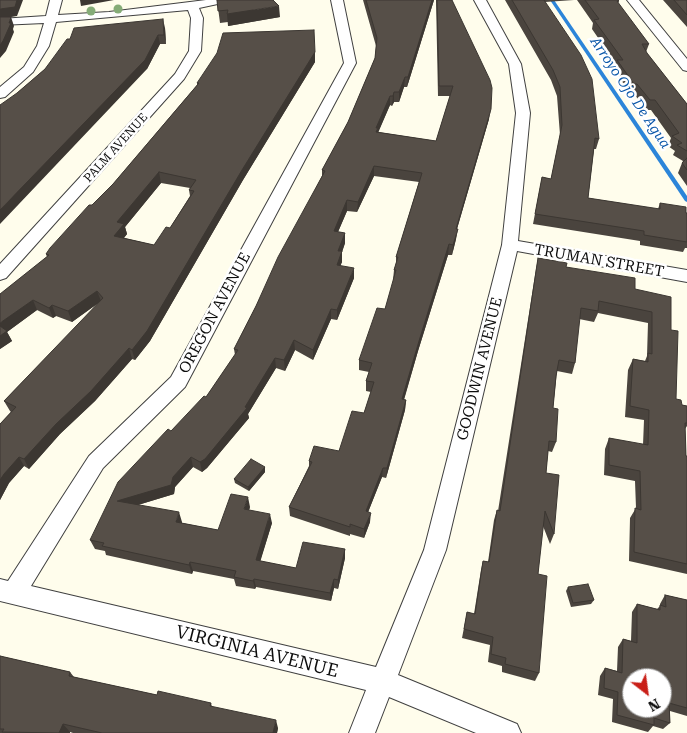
<!DOCTYPE html>
<style>
body{margin:0}
#map{position:relative;width:687px;height:733px;overflow:hidden;background:#fffdec;font-family:"Roboto Serif",serif}
canvas{display:block}
.north{position:absolute;left:622px;top:668px;width:50px;height:50px;box-sizing:border-box;background:#fff;border:1px solid #9e9e9e;border-radius:50%;rotate:150deg;font-size:14px;font-weight:700;line-height:20px;text-align:center;color:#0d0d0d}
.north::after{content:'';display:block;margin:auto;width:18px;height:22px;background:#c91f18;clip-path:polygon(50% 0,100% 100%,50% 72%,0 100%)}
</style>
<div id="map">
<canvas width="687" height="733"></canvas>
<div class="north">N</div>
</div>
<script>
const context = document.querySelector('canvas').getContext('2d');
context.lineJoin = 'round';
const poly = rows => new Path2D(rows.map(r => 'M' + r).join(''));
function fillPath(path, color) { context.fillStyle = color; context.fill(path, 'evenodd'); }
function stroke(path, color, width, dash) { context.strokeStyle = color; context.lineWidth = width; context.lineCap = dash ? 'butt' : 'round'; context.setLineDash(dash || []); context.stroke(path); }
function drawText(font, color, halo, rows, align = 'center') {
  context.font = font + ' "Roboto Serif",serif'; context.lineWidth = 5; context.setLineDash([]); context.textBaseline = 'middle'; context.strokeStyle = halo; context.fillStyle = color; for (const [text, x, y, turn = 0] of rows) {
    context.save(); context.translate(x, y); context.rotate((+turn || 0) * Math.PI / 180); context.textAlign = isNaN(turn) ? turn : align; if (halo) context.strokeText(text, 0, 0); context.fillText(text, 0, 0); context.restore();
  }
}
fillPath(poly([
 [550,0,554,0,687,196,687,202,685,201,550,0]
]), '#2c85d9');
const street = poly([
 [50,0,62,0,58,15,109,12,206,0,229,0,227,2,199,8,203,18,201,51,184,79,6,278,0,280,0,264,175,74,189,51,191,18,188,10,56,22,49,46,33,72,5,97,0,98,0,87,24,67,37,46,44,23,0,25,0,19,46,16,50,0],
 [331,0,343,0,356,63,185,387,103,468,31,586,376,667,424,550,502,245,516,113,509,64,474,0,486,0,521,64,530,113,518,241,687,270,687,282,517,251,446,550,398,675,517,724,521,733,476,733,389,697,375,733,349,733,366,690,0,601,0,579,8,581,89,456,171,377,344,63,331,0],
 [627,0,639,0,687,59,687,71,683,70,627,0]
]);
stroke(street, '#404040', 2);
fillPath(street, '#fff');
context.fillStyle = '#85ac77';
for (const [x, y] of [
 [118,9],
 [91,11]
]) { context.beginPath(); context.arc(x, y, 4.5, 0, 2 * Math.PI); context.fill(); }
fillPath(poly([
 [217,0,280,17,228,26,228,22,220,23],
 [363,0,434,0,407,87,404,87,399,102,394,102,392,106,390,105,378,132,436,141,450,96,438,96,436,0,452,0,489,119,457,229,456,239,452,255,448,255,418,351,404,400,406,400,405,410,386,478,382,477,368,512,370,522,364,538,350,534,350,536,290,516,289,507,309,466,309,461,339,451,364,413,371,392,366,391,366,381,369,372,359,370,359,360,385,309,394,280,393,280,394,270,396,263,396,257,419,182,374,176,357,212,347,211,338,232,345,233,345,243,342,252,342,262,340,265,354,278,337,320,331,319,313,360,295,350,285,371,276,368,248,414,249,418,207,468,202,472,193,467,175,487,174,494,138,505,182,522,182,523,218,530,250,507,249,510,272,523,260,561,296,568,345,549,345,558,338,589,334,588,331,601,256,587,255,589,236,586,234,579,193,571,192,574,106,555,105,551,95,549,90,540,171,431,206,397,235,355,234,349,256,306,322,176,322,170,348,122,375,58,376,46],
 [505,0,574,0,545,2,599,139,596,149,594,149,588,198,658,209,660,203,687,213,687,248,685,248,683,252,640,245,640,241,533,224,542,177,551,179,560,135,557,96,551,80],
 [577,0,618,0,619,1,618,3,649,44,646,52,687,104,687,186,678,173,682,163,683,161,673,155,675,151,668,146,671,138,651,110,647,110,634,94,631,94,614,70,616,64,592,29,593,23],
 [663,0,687,0,687,27],
 [165,28,166,44,160,44,147,69,17,93,45,69,70,39],
 [315,52,315,62,243,180,150,341,135,360,132,359,95,401,60,434,29,469,24,466,9,483,0,500,0,424,11,412,10,411,4,401,100,302,72,322,56,316,53,318,37,310,7,332,12,341,0,349,3,292,47,257,46,254,113,184,197,85,197,83],
 [161,183,190,188,189,190,190,196,170,228,154,245,124,238,127,234,125,227],
 [538,258,635,289,671,330,676,399,682,405,687,406,687,426,685,429,686,456,687,456,687,574,629,561,630,518,636,508,635,481,604,475,605,449,609,438,643,445,644,420,625,417,628,370,633,359,645,361,647,356,648,323,598,313,594,322,579,319,575,363,572,374,557,371,553,408,556,442,552,452,548,451,546,473,554,534,550,544,543,526,538,574,539,673,535,681,502,672,502,666,488,662,490,645,462,638,467,612,474,614,481,570,483,561,488,562,494,520,497,510,498,511,536,269],
 [265,467,265,472,249,491,235,483,234,479],
 [568,587,594,600,591,604,571,607,566,591],
 [665,595,687,600,687,716,670,711,670,723,663,729,653,726,648,732,612,722,613,699,598,695,600,676,605,668,617,671,618,647,623,639,631,641,632,612,637,604,657,609,660,606,660,604],
 [0,656,70,672,74,677,157,695,211,703,212,707,278,728,277,733,73,733,70,732,70,733,0,733]
]), '#4a443e');
fillPath(poly([
 [17,0,23,0,17,16,0,19,0,9],
 [80,0,114,0,81,6],
 [432,0,434,0,407,87,408,77],
 [279,6,280,17,228,26,227,14],
 [11,17,14,26,13,29,14,32,6,51,0,58,0,45],
 [163,19,165,28,166,44,164,35],
 [158,35,160,44,147,69,0,224,0,210],
 [315,52,315,62,243,180,150,341,135,360,132,350,242,170],
 [405,77,404,87,399,102,399,92],
 [394,92,394,102,392,106,393,96],
 [390,96,390,105,378,133,377,139,376,128],
 [491,109,489,119,454,239,456,229],
 [374,166,374,176,357,212,358,202],
 [159,172,161,183,125,227,127,234,117,246,114,236,117,222],
 [347,200,347,211,334,241,334,231],
 [458,229,456,239,452,255,453,245],
 [345,233,345,243,342,252,342,262,337,275,338,251],
 [449,244,448,255,418,351,401,409,402,399,419,341],
 [354,268,354,278,337,320,337,310],
 [97,291,101,301,72,322,68,311],
 [33,300,37,310,7,332,12,341,0,349,0,323],
 [52,305,56,316,53,318,49,308],
 [331,309,331,319,313,360,313,350],
 [294,340,295,350,285,371,284,360],
 [129,348,132,359,95,401,60,434,29,469,24,459,56,424],
 [275,358,276,368,248,414,249,418,207,468,202,472,200,462,245,407],
 [406,400,405,410,386,478,387,468],
 [19,457,24,466,9,483,0,500,0,480,4,474],
 [191,457,193,467,175,487,174,494,121,510,117,501,173,477],
 [265,467,265,472,249,491,248,487],
 [383,468,382,477,365,520,366,511],
 [248,497,250,507,246,519,244,509],
 [179,512,182,522,179,531,176,522],
 [371,513,370,522,364,538,364,529],
 [270,514,272,523,258,569,256,560],
 [345,549,345,558,338,589,338,580],
 [190,562,193,571,192,574,189,565],
 [254,579,256,587,255,589,253,581],
 [334,579,334,588,331,601,330,593],
 [276,720,278,728,277,733,273,733],
 [63,724,70,732,70,733,59,733]
]), '#3c3732');
const building = poly([
 [0,0,17,0,15,7,0,9,0,0],
 [217,0,273,0,279,6,227,14,228,10,218,11,217,0],
 [366,0,432,0,408,77,405,77,399,92,394,92,393,96,390,96,376,128,378,128,376,132,436,141,453,86,439,86,437,0,452,0,490,80,492,88,491,109,456,229,458,229,453,245,449,244,419,341,402,399,406,400,387,468,383,468,366,511,371,513,364,529,350,524,350,527,289,507,312,462,309,461,314,446,339,451,352,411,364,413,374,382,366,381,372,363,359,360,377,308,385,309,396,270,394,270,398,257,396,257,422,173,374,166,358,202,347,200,334,231,345,233,338,251,342,251,337,265,354,268,337,310,331,309,313,350,294,340,284,360,275,358,245,407,247,408,205,459,200,462,191,457,173,477,171,485,117,501,179,512,176,522,218,530,231,494,248,497,244,509,270,514,256,560,296,568,303,542,345,549,338,580,334,579,330,593,254,579,253,581,234,577,236,571,190,562,189,565,102,546,104,543,90,540,118,482,168,429,171,431,204,396,206,397,238,350,234,349,256,306,278,257,325,171,322,170,348,122,375,58,377,38,366,0],
 [512,0,544,0,581,55,592,79,599,139,595,138,588,198,660,209,660,203,686,207,686,213,687,213,687,242,644,235,644,231,535,214,542,177,551,179,562,125,560,87,553,70,512,0],
 [585,0,618,0,619,1,617,1,649,44,642,44,647,53,687,104,687,151,677,145,682,143,672,136,679,133,655,100,650,100,637,84,634,84,617,60,623,60,594,20,599,19,585,0],
 [674,0,687,0,687,15,674,0],
 [0,17,11,17,9,23,11,23,3,41,0,45,0,17],
 [163,19,164,35,158,35,145,60,0,210,0,105,17,93,45,69,67,39,70,39,74,28,163,19],
 [314,30,315,52,242,170,147,331,132,350,129,348,91,391,56,424,24,459,19,457,4,474,0,480,0,424,16,407,4,401,103,298,97,291,68,311,52,305,49,308,33,300,0,323,0,294,49,255,46,254,50,248,89,205,92,205,113,184,199,83,197,83,217,53,223,33,314,30],
 [159,172,196,180,189,190,194,191,170,228,166,227,154,245,114,236,124,224,117,222,159,172],
 [687,158,687,170,682,163,687,158],
 [538,258,567,263,566,267,635,278,635,289,671,297,671,330,678,331,676,399,681,400,682,405,687,406,687,423,685,423,686,456,687,456,687,564,634,552,635,508,641,510,640,471,609,465,609,438,648,445,649,410,630,406,633,359,648,362,648,353,652,354,652,312,599,301,598,311,581,308,575,363,559,360,556,376,553,408,558,409,556,442,549,441,546,473,559,475,554,534,545,511,538,574,547,576,539,673,505,664,506,658,491,654,493,637,464,629,467,612,475,614,483,561,489,562,497,510,500,511,538,258],
 [0,326,7,331,0,336,0,326],
 [251,459,265,467,248,487,234,479,251,459],
 [588,584,594,600,573,603,568,587,588,584],
 [665,595,687,600,687,708,669,703,670,723,654,718,654,725,617,715,618,692,604,688,605,668,622,673,623,639,637,643,637,604,660,610,660,605,666,607,665,595],
 [632,678,662,678,662,708,632,708,632,678],
 [0,656,70,672,69,676,157,695,158,691,211,703,210,706,276,720,273,733,102,733,63,724,59,733,2,732,4,729,0,729,0,656]
]);
fillPath(building, '#564f48');
stroke(building, '#3c3732', 1);
drawText('12px', '#0d0d0d', '#fff', [
 ["PALM AVENUE",116,148,-48]
]);
drawText('italic 14px', '#0b57a9', '#fff', [
 ["Arroyo Ojo De Agua",630,93,56]
]);
drawText('15px', '#0d0d0d', '#fff', [
 ["TRUMAN STREET",599,261,10],
 ["OREGON AVENUE",215,313,-62],
 ["GOODWIN AVENUE",480,369,-76]
]);
drawText('18px', '#0d0d0d', '#fff', [
 ["VIRGINIA AVENUE",257,652,14]
]);
</script>
